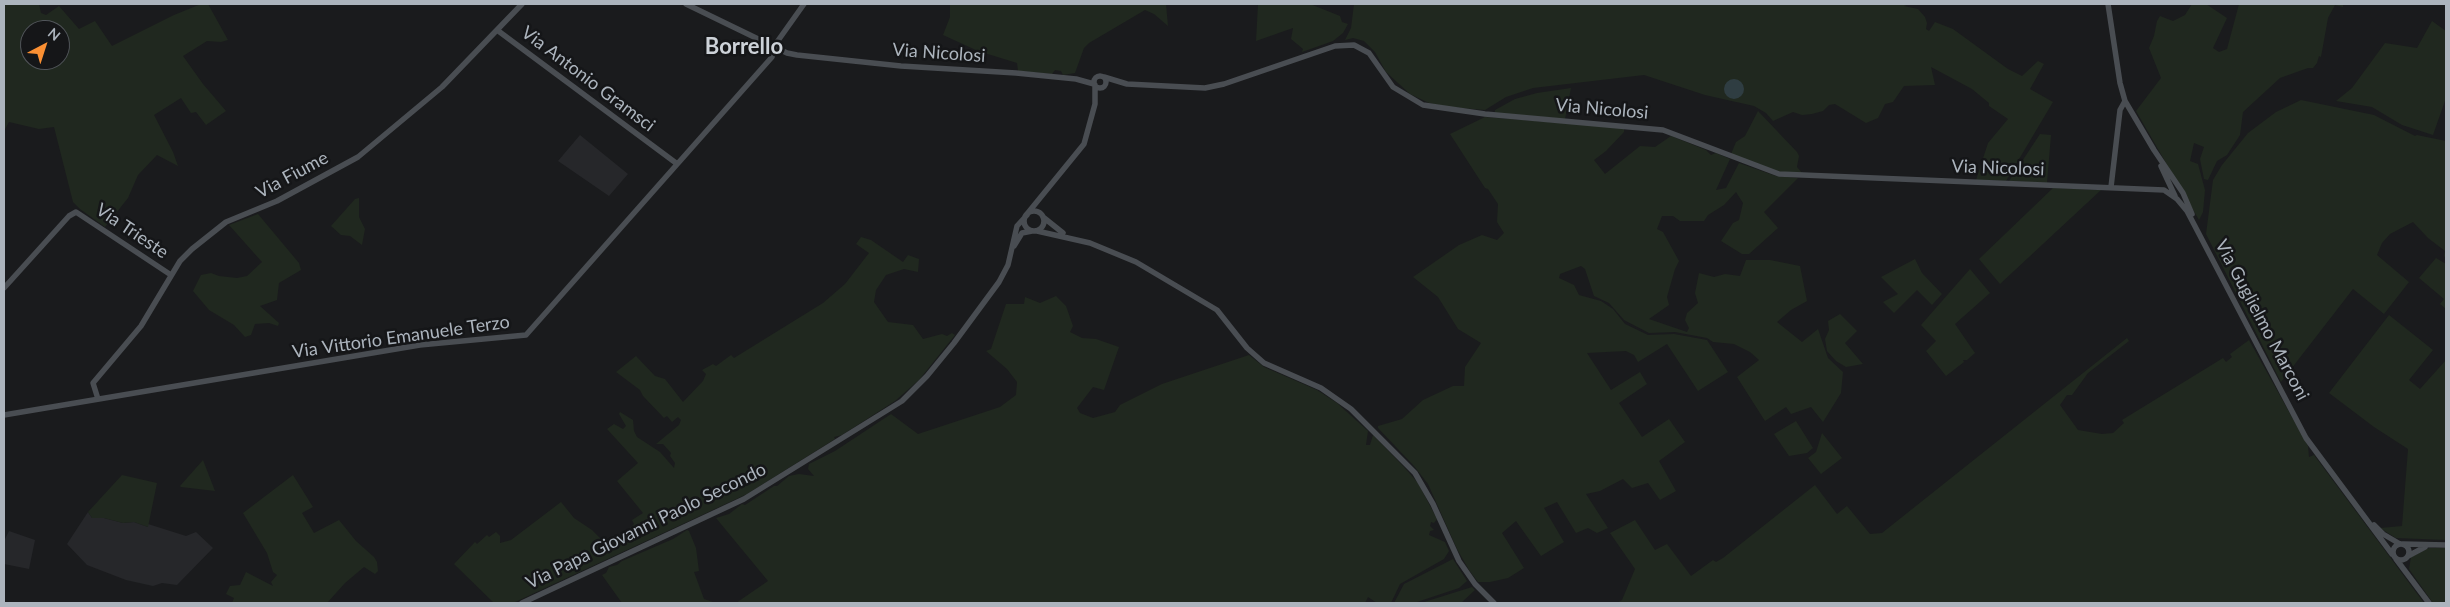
<!DOCTYPE html>
<style>
body{margin:0}
#map{position:relative;width:2450px;height:607px;overflow:hidden;background:#1a1b1d;font-family:Lato,sans-serif}
canvas{display:block}
.frame{position:absolute;inset:0;border:5px solid #acb4bd;pointer-events:none}
.north{position:absolute;left:20px;top:20px;width:50px;height:50px;box-sizing:border-box;background:#151618;border:1px solid #51555a;border-radius:50%;rotate:40deg;font-size:14px;font-weight:700;line-height:20px;text-align:center;color:#acb4bd}
.north::after{content:'';display:block;margin:auto;width:18px;height:22px;background:#fb9033;clip-path:polygon(50% 0,100% 100%,50% 72%,0 100%)}
</style>
<div id="map">
<canvas width="2450" height="607"></canvas>
<div class="frame"></div>
<div class="north">N</div>
</div>
<script>
const context = document.querySelector('canvas').getContext('2d');
context.lineJoin = 'round';
function fillPath(path, color) { context.fillStyle = color; context.fill(path, 'evenodd'); }
const poly = rows => new Path2D(rows.map(r => 'M' + r).join(''));
function stroke(path, color, width, dash) { context.strokeStyle = color; context.lineWidth = width; context.lineCap = dash ? 'butt' : 'round'; context.setLineDash(dash || []); context.stroke(path); }
function drawText(font, color, halo, rows, align = 'center') {
  context.font = font + ' Lato,sans-serif'; context.lineWidth = 5; context.setLineDash([]); context.textBaseline = 'middle'; context.strokeStyle = halo; context.fillStyle = color; for (const [text, x, y, turn = 0] of rows) {
    context.save(); context.translate(x, y); context.rotate((+turn || 0) * Math.PI / 180); context.textAlign = isNaN(turn) ? turn : align; if (halo) context.strokeText(text, 0, 0); context.fillText(text, 0, 0); context.restore();
  }
}
fillPath(poly([
 [580,135,628,174,609,196,558,161],
 [88,512,92,518,104,518,123,523,134,522,148,527,148,524,186,536,196,532,213,548,177,585,162,583,153,586,126,580,87,565,67,544],
 [9,531,35,540,29,569,4,564,4,541]
]), '#26272a');
fillPath(poly([
 [4,4,39,4,41,13,46,15,59,6,79,29,95,21,112,46,174,15,201,4,208,4,228,40,221,42,207,41,183,56,203,84,226,111,206,125,196,112,191,113,181,98,154,115,173,152,178,166,157,155,138,175,128,198,105,227,80,209,73,202,54,127,39,129,9,122,4,131],
 [30,30,60,30,60,60,30,60],
 [950,4,1166,4,1168,26,1154,14,1145,10,1089,43,1084,48,1075,73,1063,75,1061,71,1055,70,1052,74,1018,71,1017,63,978,51,943,35,950,17],
 [1258,4,1310,4,1340,16,1342,22,1348,24,1343,33,1333,41,1302,52,1303,49,1291,39,1293,28,1256,41],
 [1354,4,1909,4,1904,6,1918,9,1925,17,1927,23,1926,29,1929,31,1935,22,1953,29,2008,69,2022,76,2038,61,2044,64,2030,89,2053,102,2006,181,1976,180,1988,143,2008,119,1989,106,1989,103,1972,89,1931,67,1935,85,1904,86,1893,102,1885,104,1878,118,1866,123,1835,104,1829,105,1823,111,1812,114,1802,115,1793,112,1773,121,1766,113,1754,106,1705,95,1644,75,1533,88,1506,97,1485,110,1449,107,1429,103,1410,94,1386,72,1375,52,1364,41,1353,38,1345,40,1351,28],
 [2192,4,2206,4,2227,18,2213,48,2219,52,2227,49,2239,4,2343,4,2343,7,2335,5,2328,18,2321,57,2319,56,2317,63,2313,68,2308,68,2280,78,2243,112,2240,135,2227,155,2217,161,2208,180,2204,179,2200,159,2204,147,2194,143,2190,161,2198,164,2205,190,2203,212,2199,220,2136,111,2161,78,2149,48,2154,36,2157,21,2160,16,2173,21,2185,15],
 [2432,21,2446,31,2446,98,2433,135,2402,125,2372,107,2336,101,2352,88,2385,43,2417,48],
 [1571,88,1565,119,1495,113,1495,110,1515,99,1537,93],
 [2301,100,2374,115,2415,136,2417,135,2446,141,2446,258,2444,256,2445,251,2428,238,2413,222,2390,234,2382,243,2377,255,2409,282,2384,314,2353,289,2281,382,2206,234,2213,180,2222,165,2248,133,2276,112],
 [1758,111,1797,152,1799,156,1797,167,1803,174,1779,172,1731,154,1736,142,1745,136],
 [1485,117,1624,128,1624,132,1606,151,1594,160,1605,174,1640,146,1655,147,1671,136,1706,150,1711,155,1716,153,1730,159,1716,190,1726,188,1739,163,1776,176,1798,178,1764,212,1778,228,1749,254,1742,254,1721,241,1733,223,1739,220,1743,203,1736,192,1724,205,1708,215,1704,221,1680,221,1673,216,1662,216,1657,229,1663,232,1679,261,1675,269,1667,297,1669,305,1649,319,1687,332,1689,328,1685,320,1687,313,1698,303,1695,293,1699,273,1714,277,1725,274,1740,276,1746,260,1770,260,1800,266,1807,301,1791,310,1777,322,1802,342,1818,329,1828,358,1843,372,1841,393,1823,422,1811,407,1791,414,1786,407,1765,421,1737,377,1759,360,1750,352,1734,344,1713,342,1707,338,1675,332,1649,333,1624,320,1609,303,1594,296,1585,269,1581,266,1560,274,1559,278,1574,285,1579,295,1601,301,1613,309,1625,324,1648,335,1674,334,1707,340,1728,372,1698,391,1667,344,1638,362,1634,355,1626,351,1587,353,1611,390,1640,372,1647,384,1619,403,1642,437,1669,419,1685,442,1659,461,1676,491,1660,500,1648,483,1632,488,1623,479,1600,491,1586,494,1608,528,1597,533,1588,528,1576,533,1557,502,1544,508,1564,542,1541,556,1516,521,1502,533,1524,568,1508,578,1490,582,1478,582,1469,570,1457,549,1428,484,1414,466,1378,428,1378,426,1402,419,1423,400,1453,386,1464,386,1465,367,1481,343,1458,329,1438,297,1413,277,1459,245,1482,235,1497,240,1504,233,1497,222,1498,204,1488,189,1485,188,1450,134],
 [2040,134,2051,135,2047,183,2009,181],
 [2053,188,2101,190,2000,284,1979,259],
 [359,198,359,217,365,229,362,245,350,236,341,235,331,226,355,199],
 [258,214,299,263,301,270,279,283,277,300,260,306,279,323,278,326,269,323,255,324,251,335,245,337,234,325,209,310,193,291,201,275,211,273,219,276,237,278,247,276,262,262,229,225],
 [861,237,871,240,903,262,908,255,919,259,918,272,904,269,886,275,876,290,874,302,888,322,913,325,923,339,942,334,947,336,952,333,955,335,919,380,895,401,842,435,834,437,835,439,747,494,513,603,494,603,454,564,475,542,477,544,487,535,489,537,496,532,500,536,500,543,511,540,561,502,574,518,592,530,602,540,612,540,631,527,634,524,632,520,643,513,617,481,638,463,607,429,614,424,623,429,626,426,619,414,620,412,633,420,634,431,637,437,660,452,674,468,675,463,670,456,671,453,663,444,656,444,679,425,681,420,678,417,672,422,667,416,664,418,643,396,640,390,616,372,636,356,655,376,665,379,683,402,703,381,706,374,702,370,713,364,716,366,731,355,734,358,823,303,845,284,869,253,856,244],
 [2436,258,2446,264,2446,309,2440,304,2444,299,2419,278],
 [1915,259,1922,273,1942,294,1932,305,1917,290,1894,313,1883,302,1898,294,1881,277],
 [1970,269,1990,293,1955,324,1975,353,1967,360,1963,360,1964,362,1946,376,1926,351,1936,341,1921,325],
 [1056,296,1066,306,1073,326,1070,332,1082,338,1096,339,1119,347,1104,390,1093,387,1077,408,1080,413,1093,418,1115,412,1120,405,1162,384,1249,355,1264,367,1317,390,1337,403,1368,431,1366,445,1370,445,1373,435,1404,467,1418,483,1437,519,1434,523,1431,522,1430,526,1434,530,1430,531,1429,535,1445,542,1449,551,1444,559,1400,584,1391,603,1377,603,1368,597,1365,603,736,603,768,581,716,518,729,514,742,504,745,505,774,486,777,486,789,476,799,474,814,476,808,469,809,464,835,451,891,414,918,434,1000,407,1016,395,1017,382,1007,369,986,351,991,349,1006,304,1024,304,1025,297,1040,303],
 [1840,314,1857,331,1845,343,1863,364,1846,367,1836,361,1827,351,1825,339,1829,330,1828,321],
 [2389,315,2433,350,2409,380,2420,389,2446,360,2446,540,2396,538,2380,528,2402,526,2408,449,2374,427,2329,393],
 [2127,338,2129,341,2088,373,2072,395,2067,395,2060,405,2078,430,2102,434,2113,433,2124,423,2122,420,2223,358,2226,362,2232,357,2230,354,2249,340,2308,446,2309,457,2314,455,2424,603,1617,603,1622,600,1635,569,1610,533,1635,520,1655,550,1667,544,1691,576,1713,560,1716,562,1723,558,1815,485,1837,514,1847,506,1870,534,1882,533],
 [1796,421,1813,448,1807,453,1789,456,1774,434],
 [1822,433,1842,458,1821,474,1808,458,1816,452],
 [203,460,215,491,181,487,180,486],
 [122,475,157,483,148,527,134,522,123,523,104,518,92,518,88,512],
 [293,475,313,507,302,513,314,533,339,520,356,541,374,557,377,562,378,571,375,574,364,567,345,583,327,603,232,603,234,598,226,594,230,586,240,585,246,572,273,586,271,582,277,575,273,572,267,553,243,513],
 [687,530,689,531,696,548,699,571,694,572,704,599,716,603,622,603,602,575,606,573,609,567,617,565,622,561,673,539],
 [2429,548,2446,548,2446,603,2433,603,2409,569,2411,557],
 [1453,559,1467,581,1459,588,1414,603,1394,603,1404,584],
 [1472,587,1475,590,1461,603,1421,603]
]), '#20281f');
fillPath(poly([
 '1724 89a10 10 0 1 1 20 0a10 10 0 1 1-20 0Z'
]), '#2f3d42');
stroke(poly([
 [686,4,787,53,797,55,901,66,1016,73,1076,79,1094,84],
 [2108,4,2120,83,2125,101,2120,110,2111,187],
 [497,30,676,163],
 '1094 82a6 6 0 1 1 12 0a6 6 0 1 1-12 0Z',
 [1104,77,1127,84,1205,88,1224,84,1335,46,1354,45,1369,53,1393,87,1423,105,1485,114,1663,130,1779,174,2164,190,2177,199,2187,211,2306,438,2392,554],
 [2125,101,2154,150,2183,193,2192,214],
 [2161,166,2175,196],
 '1024 221a10 10 0 1 1 20 0a10 10 0 1 1-20 0Z',
 [1027,214,1084,144,1095,104,1095,85],
 [1043,217,1063,233],
 [1037,231,1090,243,1136,262,1217,310,1247,348,1264,363,1321,388,1351,409,1415,473,1433,504,1459,561,1475,584,1494,603],
 [1014,246,1022,233,1032,231],
 [4,288,69,216,76,212,171,275],
 [98,399,93,383,141,326,180,261,192,249,226,222,277,201,358,157,442,87,522,4],
 [4,415,420,345,526,335,772,57,777,42,804,4],
 [2374,525,2383,534,2400,544],
 '2393 552a8 8 0 1 1 16 0a8 8 0 1 1-16 0Z',
 [2403,544,2446,545],
 [2408,556,2425,547],
 [2396,559,2429,603],
 [522,603,744,499,902,401,927,376,954,343,999,282,1008,265,1017,226,1027,215]
]), '#494d52', 5.5);
drawText('18px', '#acb4bd', '#151618', [
 ["Via Nicolosi",939,53,4],
 ["Via Antonio Gramsci",588,79,37],
 ["Via Nicolosi",1602,109,5],
 ["Via Nicolosi",1998,168,2],
 ["Via Fiume",292,175,-28],
 ["Via Trieste",132,231,34],
 ["Via Guglielmo Marconi",2262,320,62],
 ["Via Vittorio Emanuele Terzo",401,337,-8],
 ["Via Papa Giovanni Paolo Secondo",646,526,-26]
]);
drawText('bold 22px', '#cdd2d8', '#151618', [
 ["Borrello",744,47]
]);
</script>
